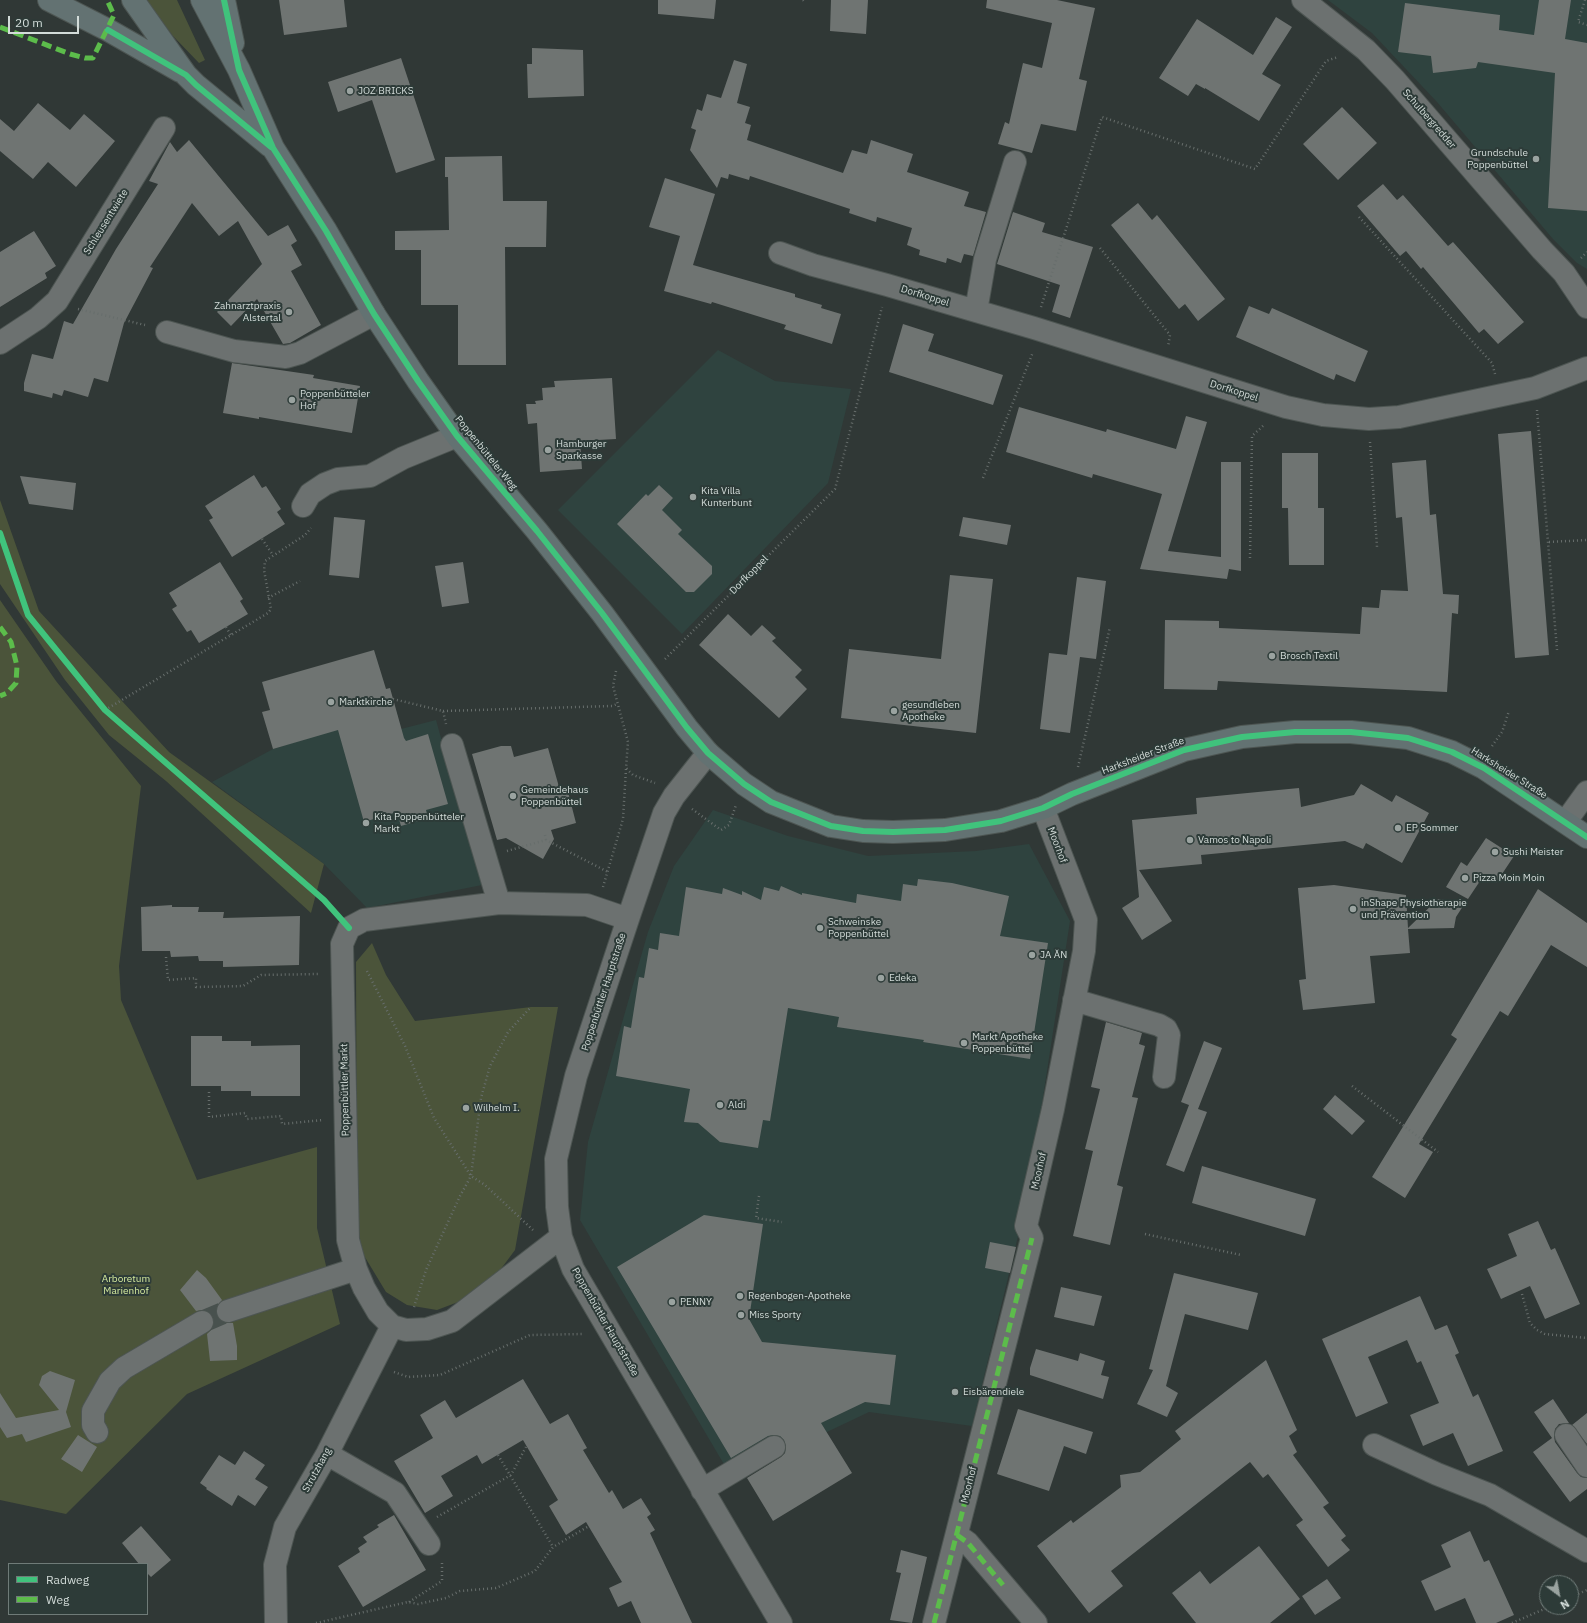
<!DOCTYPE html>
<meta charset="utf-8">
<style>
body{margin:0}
#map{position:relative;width:1587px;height:1623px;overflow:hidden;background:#303836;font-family:"IBM Plex Sans",sans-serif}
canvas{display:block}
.legend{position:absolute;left:8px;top:1563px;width:140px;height:52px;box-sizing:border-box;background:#2d3b38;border:1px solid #6f7b78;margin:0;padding:5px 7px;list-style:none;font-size:12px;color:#d3dcd9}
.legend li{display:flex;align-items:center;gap:8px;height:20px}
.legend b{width:20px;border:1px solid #6f7b78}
.north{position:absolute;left:1539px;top:1575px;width:40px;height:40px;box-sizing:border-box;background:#2d3b38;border:1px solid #6f7b78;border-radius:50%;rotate:148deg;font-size:11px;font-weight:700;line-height:16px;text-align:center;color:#d3dcd9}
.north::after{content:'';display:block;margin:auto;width:14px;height:18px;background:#9aa3a0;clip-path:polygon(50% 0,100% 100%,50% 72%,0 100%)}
.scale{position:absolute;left:8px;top:16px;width:71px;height:18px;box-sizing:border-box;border:2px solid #d3dcd9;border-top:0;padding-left:5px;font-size:12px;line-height:14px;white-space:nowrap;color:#d3dcd9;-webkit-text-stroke:3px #2d3b38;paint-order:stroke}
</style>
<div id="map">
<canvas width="1587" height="1623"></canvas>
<ul class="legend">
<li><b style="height:5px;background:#40c37c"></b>Radweg</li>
<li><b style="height:5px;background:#5cbc4b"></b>Weg</li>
</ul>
<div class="north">N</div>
<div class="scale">20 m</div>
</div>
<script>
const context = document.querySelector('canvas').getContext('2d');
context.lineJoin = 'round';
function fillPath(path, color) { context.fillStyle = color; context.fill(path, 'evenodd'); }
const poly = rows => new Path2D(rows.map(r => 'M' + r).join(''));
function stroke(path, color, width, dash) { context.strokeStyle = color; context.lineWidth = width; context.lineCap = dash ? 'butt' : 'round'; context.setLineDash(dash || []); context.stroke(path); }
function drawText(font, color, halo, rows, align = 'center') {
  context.font = font + ' "IBM Plex Sans",sans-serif'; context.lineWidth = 4; context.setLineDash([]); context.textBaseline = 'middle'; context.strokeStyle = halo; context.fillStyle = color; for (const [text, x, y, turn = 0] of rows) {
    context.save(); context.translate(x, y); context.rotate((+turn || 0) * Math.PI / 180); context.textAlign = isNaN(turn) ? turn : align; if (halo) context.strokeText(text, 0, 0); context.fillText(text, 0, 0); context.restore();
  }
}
fillPath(poly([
 [1328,0,1587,0,1587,269,1577,263,1553,239,1437,102,1372,33],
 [718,350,775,381,851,389,828,483,682,634,558,510],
 [396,710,401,729,436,720,482,885,367,908,324,864,212,782,273,749],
 [713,810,788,836,868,856,976,851,1029,844,1070,921,1028,1195,972,1426,869,1412,787,1451,735,1483,580,1220,588,1142,648,932,674,866]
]), '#2f433f');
fillPath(poly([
 [146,0,177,0,205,60,199,63,173,36],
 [0,500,39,611,169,752,324,864,311,913,166,781,109,735,65,680,0,584],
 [0,600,56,681,141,786,119,966,121,1000,197,1180,317,1147,317,1228,340,1324,187,1394,66,1514,0,1500],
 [372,943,386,975,415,1021,531,1007,558,1007,515,1250,489,1285,466,1299,437,1310,407,1305,386,1292,357,1244,356,962]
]), '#4b543a');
fillPath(poly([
 [279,0,344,0,347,27,284,35],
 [658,0,716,0,714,19,658,14],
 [831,0,868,0,866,34,830,31],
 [987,0,1057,0,1095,8,1079,79,1087,81,1076,131,1041,124,1032,153,998,144,1005,122,1009,124,1023,63,1042,68,1052,23,986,8],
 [1539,0,1571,0,1565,39,1587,43,1587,211,1548,208,1555,73,1478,62,1476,68,1433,73,1431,56,1398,52,1405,3,1500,15,1499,30,1534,35],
 [1276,17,1292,27,1262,74,1281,85,1259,121,1205,88,1205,89,1196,84,1188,96,1159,78,1197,19,1253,55],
 [532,48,583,50,584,96,528,98,527,64,532,64],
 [401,58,435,160,396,173,372,100,338,112,328,82],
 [734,60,747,64,737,103,750,107,745,123,751,125,747,140,843,173,852,150,867,154,871,140,913,154,907,172,969,192,964,206,986,212,973,256,964,254,961,263,947,258,946,263,919,255,920,250,907,245,912,228,877,217,876,222,849,213,850,209,750,176,749,180,729,174,728,179,721,177,717,188,690,150,696,130,691,128,697,109,702,111,707,94,721,98],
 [38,103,70,130,84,114,115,141,76,187,48,162,33,179,0,151,0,119,14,131],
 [1342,107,1377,143,1338,180,1303,144],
 [189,140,268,236,288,225,297,241,291,245,302,265,291,271,321,325,290,343,283,344,257,299,231,326,217,312,262,264,238,221,219,236,192,203,150,267,153,268,124,323,108,382,94,378,88,397,64,390,62,396,53,393,52,398,24,391,24,383,32,354,53,359,64,321,73,324,116,249,158,184,149,181,170,142,177,152],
 [502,156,503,201,547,201,546,247,505,247,506,365,458,365,458,305,421,305,421,250,395,250,395,231,449,230,448,177,445,177,445,157],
 [665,178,715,194,693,265,795,294,795,297,822,305,821,308,841,314,832,344,784,329,786,325,712,302,711,304,664,291,680,236,649,227],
 [1383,184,1397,200,1403,195,1448,246,1453,242,1524,322,1498,344,1484,329,1479,333,1423,267,1421,269,1406,251,1400,256,1357,206],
 [1138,203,1152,220,1157,215,1225,299,1198,321,1185,304,1179,309,1111,225],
 [1013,212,1045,223,1042,232,1093,247,1070,318,1052,312,1060,285,997,264],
 [34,231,56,266,45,273,47,278,0,307,0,252],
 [1249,306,1269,314,1272,308,1368,351,1355,382,1336,374,1334,380,1236,337],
 [903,324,934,334,928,351,1003,375,993,405,889,372],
 [232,363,314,375,313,378,360,386,352,433,259,417,259,419,223,413],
 [612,378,616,439,580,441,582,469,540,472,537,423,528,424,526,404,536,404,535,401,543,400,542,388,555,387,554,381],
 [1019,407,1106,432,1107,429,1176,449,1186,416,1207,422,1168,551,1221,557,1221,462,1241,462,1241,571,1229,569,1227,579,1140,569,1162,494,1093,474,1092,478,1006,452],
 [1531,431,1549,655,1515,658,1498,434],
 [1282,453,1318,453,1318,508,1324,508,1324,565,1289,565,1288,508,1282,508],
 [1426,460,1430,515,1436,514,1443,594,1459,595,1458,614,1452,613,1447,692,1218,681,1217,690,1164,689,1165,620,1219,621,1219,628,1360,634,1362,607,1379,608,1381,590,1408,591,1402,517,1396,518,1392,463],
 [254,475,262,488,266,486,281,509,277,512,285,524,232,557,209,520,213,518,205,506],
 [20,476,76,483,73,510,29,504],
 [659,485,673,498,662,510,682,530,678,534,712,566,712,574,694,592,686,592,617,524,646,494,648,496],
 [334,517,365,520,359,578,329,575],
 [963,517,1011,525,1007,545,959,536],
 [220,562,243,599,240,601,248,614,199,643,191,630,187,632,172,609,177,606,169,593],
 [463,562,469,603,442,607,435,566],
 [950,575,993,579,976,733,841,718,849,649,941,659],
 [1077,577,1106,581,1096,659,1080,657,1070,733,1040,729,1049,653,1067,655],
 [728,614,751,636,762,625,776,638,772,641,802,670,795,677,807,689,779,718,699,645],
 [374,650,386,689,390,688,404,738,406,741,428,734,448,804,426,810,428,818,401,826,397,812,364,822,338,730,273,749,262,712,270,710,262,682],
 [501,746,511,746,514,757,548,748,561,794,568,792,576,823,551,830,554,839,543,859,506,838,497,840,472,754],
 [1361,784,1392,802,1396,795,1429,813,1402,863,1366,843,1363,849,1345,841,1201,855,1202,864,1139,870,1172,921,1142,940,1122,908,1139,897,1132,820,1197,814,1196,798,1299,788,1301,807,1354,795],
 [1486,838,1514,856,1496,883,1484,875,1468,899,1446,887,1461,862,1467,866],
 [918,879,952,883,1009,896,1000,936,1048,943,1030,1059,923,1042,924,1040,837,1027,839,1017,788,1008,770,1121,763,1120,758,1148,720,1142,698,1123,684,1122,690,1089,616,1076,624,1026,631,1028,639,977,644,978,649,948,658,950,660,933,679,936,686,887,722,894,723,888,742,895,742,891,761,900,764,887,779,891,781,886,802,895,802,893,856,903,857,894,901,901,903,884,917,886],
 [1334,885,1406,895,1408,928,1438,899,1465,903,1456,917,1454,928,1408,929,1410,953,1370,956,1375,1003,1303,1010,1299,980,1306,979,1298,888],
 [1538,889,1587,923,1587,967,1551,945,1508,1016,1500,1011,1419,1144,1433,1152,1405,1198,1372,1177,1457,1039,1451,1035],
 [172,905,172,907,199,907,198,912,224,912,223,918,300,916,299,965,223,967,223,961,199,961,198,956,171,957,170,951,142,951,141,907],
 [1106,1022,1142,1033,1139,1044,1145,1046,1132,1097,1138,1098,1117,1185,1123,1187,1110,1245,1073,1236,1093,1151,1085,1149,1100,1089,1091,1087],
 [191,1036,222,1036,222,1041,251,1041,251,1046,300,1045,300,1096,251,1096,251,1091,221,1091,221,1086,191,1086],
 [1204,1041,1222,1048,1198,1109,1207,1112,1184,1172,1166,1165,1189,1105,1181,1102],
 [1335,1095,1365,1121,1352,1135,1323,1109],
 [1202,1166,1316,1199,1305,1236,1192,1203],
 [704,1215,763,1224,749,1319,762,1342,896,1355,890,1405,865,1402,821,1423,852,1473,773,1521,747,1478,781,1457,785,1453,786,1447,784,1440,780,1436,773,1435,768,1436,731,1458,617,1267],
 [1538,1221,1551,1250,1555,1248,1580,1304,1545,1319,1530,1286,1501,1299,1487,1269,1517,1256,1508,1234],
 [990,1242,1016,1247,1010,1273,985,1268],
 [197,1270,206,1278,222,1300,216,1309,216,1315,219,1320,226,1323,233,1323,237,1346,237,1360,210,1361,207,1334,213,1328,214,1322,213,1316,208,1311,202,1310,196,1311,180,1290],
 [1174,1273,1258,1293,1248,1330,1185,1314,1166,1386,1178,1393,1167,1417,1137,1404,1153,1370,1149,1369],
 [1061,1287,1102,1296,1094,1326,1054,1317],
 [1420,1296,1435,1330,1447,1325,1459,1353,1455,1355,1473,1397,1478,1394,1503,1451,1468,1466,1453,1433,1423,1446,1410,1415,1439,1403,1421,1361,1417,1363,1407,1340,1368,1357,1388,1403,1356,1417,1322,1339],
 [1036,1349,1078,1361,1080,1353,1105,1361,1101,1375,1109,1377,1103,1399,1030,1375,1030,1368],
 [1266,1360,1297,1430,1289,1436,1297,1452,1293,1455,1329,1503,1323,1507,1346,1536,1341,1540,1350,1550,1328,1567,1296,1525,1303,1520,1268,1474,1263,1478,1250,1462,1111,1571,1123,1586,1089,1613,1037,1546,1071,1520,1073,1523,1121,1487,1120,1475,1140,1472,1181,1439,1175,1431],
 [50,1371,75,1380,66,1412,71,1427,26,1442,22,1434,7,1438,0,1427,0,1393,16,1418,59,1410,39,1385,42,1376],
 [523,1379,550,1424,568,1414,587,1448,583,1450,609,1493,612,1490,623,1509,641,1498,651,1514,647,1517,655,1530,650,1533,692,1623,641,1623,631,1601,618,1607,609,1588,622,1582,586,1522,566,1535,549,1506,558,1500,523,1440,482,1464,477,1455,441,1476,453,1496,425,1513,394,1461,433,1438,420,1415,445,1400,456,1418],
 [1553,1399,1569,1423,1559,1424,1555,1429,1554,1436,1555,1442,1577,1473,1581,1477,1587,1478,1587,1489,1570,1502,1533,1452,1552,1438,1534,1412],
 [1018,1409,1093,1432,1086,1454,1064,1446,1049,1491,997,1474],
 [1587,1413,1587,1444,1572,1425],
 [78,1435,97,1447,82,1472,61,1459],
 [244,1451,265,1465,255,1479,268,1487,255,1506,238,1495,232,1506,206,1489,207,1488,200,1483,219,1455,235,1465],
 [394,1515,426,1570,363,1607,338,1566,360,1552,358,1548,367,1542,363,1537,379,1527,377,1525],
 [141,1526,171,1560,151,1577,147,1573,147,1564,139,1564,122,1543],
 [1470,1531,1484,1562,1489,1560,1514,1615,1496,1623,1476,1623,1465,1598,1435,1611,1421,1581,1451,1567,1441,1545],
 [1259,1546,1300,1599,1270,1623,1196,1623,1172,1593,1200,1571,1210,1584],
 [901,1550,927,1557,912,1623,890,1620,901,1573,896,1572],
 [1327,1579,1341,1598,1315,1615,1302,1596]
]), '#6f7472');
stroke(poly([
 [202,1322,228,1311]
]), '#48514e', 22, [22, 11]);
const minor = poly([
 [1303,0,1366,50,1395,80,1542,250,1564,273,1587,307],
 [780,253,813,265,887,285,1034,328,1286,407,1323,415,1369,419,1399,417,1535,388,1587,368],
 [976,311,985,259,1015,162],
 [167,332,234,351,286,357,300,353,374,314],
 [0,343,38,318,57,301,164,128],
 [303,506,310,494,325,484,338,479,370,476,403,458,457,436],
 [452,745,499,903],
 [708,753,674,796,664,813,628,919,576,1076,556,1159,557,1207,561,1237,573,1269,781,1623],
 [1566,821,1587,792],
 [1074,1000,1159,1025,1166,1029,1169,1035,1164,1077],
 [561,1237,452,1321,427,1329,406,1330,392,1326,378,1312,364,1288,356,1269,348,1240,342,944,349,928,364,920,499,903,587,905,628,919],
 [228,1311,356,1269],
 [97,1432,93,1425,93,1411,110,1381,124,1368,202,1322],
 [1566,1435,1587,1466],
 [1374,1445,1437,1474,1490,1495,1587,1551],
 [327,1454,395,1493,429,1544],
 [702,1490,774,1447],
 [957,1535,968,1543,1036,1623],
 [276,1623,275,1565,285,1527,327,1454,392,1326],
 [934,1623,1032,1238,1026,1226,1053,1109,1084,951,1086,920,1043,808]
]);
const major = poly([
 [49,0,108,30,180,71],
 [133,0,186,75,196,85,270,146],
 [202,0,239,70,273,148,326,231,374,314,418,381,457,436,537,531,602,613,687,728,708,753,744,784,771,802,831,826,863,831,893,832,945,830,1001,821,1043,808,1072,794,1184,750,1242,737,1295,732,1351,732,1408,738,1452,752,1484,768,1587,837],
 [224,0,233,43]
]);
stroke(minor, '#4d5552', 24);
stroke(major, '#4d5552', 24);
stroke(poly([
 [803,0,805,2],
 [1585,0,1578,22,1587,25],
 [1359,217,1492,363,1495,374],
 [1100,248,1170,335,1168,347],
 [1581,258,1587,252],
 [1041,307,1102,117,1255,169,1326,61,1338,57],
 [78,309,145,325],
 [1537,410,1557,650],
 [1370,442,1377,547],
 [983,478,1033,352],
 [262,539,273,555],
 [1549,542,1587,540],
 [1250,558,1252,436,1265,424],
 [268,598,300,581],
 [226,627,231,635],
 [665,659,835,489,882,307],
 [616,671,613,686,628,742,626,768,633,775,655,783],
 [393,699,443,711,446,724],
 [105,710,268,613,271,609,264,570,265,561,305,535,311,528],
 [443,711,612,706,617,704],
 [1492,746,1502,732,1509,711],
 [1078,767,1110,627],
 [692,809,721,830,729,825,736,805],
 [545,835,546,840],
 [507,851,546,840,608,872],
 [603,887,623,819,626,769],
 [166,957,168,980,196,978,196,987,243,986,261,975,320,974],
 [367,971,405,1046,434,1118,471,1176,485,1185,533,1230],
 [1352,1086,1438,1152],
 [209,1092,209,1117,245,1113,247,1119,281,1116,282,1124,323,1120],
 [759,1196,756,1218,782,1222],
 [1145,1234,1241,1255],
 [1522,1294,1530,1323,1537,1330,1545,1334,1587,1338],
 [414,1307,426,1270,460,1196,471,1176,481,1098,490,1066,508,1032,531,1007],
 [394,1372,408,1377,440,1375,530,1335,584,1334],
 [498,1455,553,1547],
 [437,1517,511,1475,526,1447],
 [1571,1597,1587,1590],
 [409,1602,442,1581,442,1563],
 [316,1623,408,1602,418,1604,446,1598,460,1591,496,1588,535,1571,553,1547,589,1526],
 [1512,1623,1549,1607]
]), '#676e6c', 2.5, [1, 3]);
stroke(minor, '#6c7170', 22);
stroke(major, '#637272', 22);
stroke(poly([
 [0,27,70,54,85,58,93,58,114,15,107,0],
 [0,627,11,642,17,666,16,683,7,693,0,696],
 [957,1535,968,1543,1003,1585],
 [934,1623,1032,1238]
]), '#5cbc4b', 5, [10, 5]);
stroke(poly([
 [224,0,239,70,273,148,326,231,374,314,418,381,457,436,537,531,602,613,687,728,708,753,744,784,771,802,831,826,863,831,893,832,945,830,1001,821,1043,808,1072,794,1184,750,1242,737,1295,732,1351,732,1408,738,1452,752,1484,768,1587,837],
 [108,30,186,75,196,85,271,147],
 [0,533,28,615,105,710,324,900,349,928]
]), '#40c37c', 6);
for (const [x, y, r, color] of [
 [350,91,4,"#9aa3a0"],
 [1536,159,4,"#9aa3a0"],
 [289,312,4,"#9aa3a0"],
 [292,400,4,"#9aa3a0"],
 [548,450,4,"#9aa3a0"],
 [693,497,4,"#9aa3a0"],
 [1272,656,4,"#9aa3a0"],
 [331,702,4,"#9aa3a0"],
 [894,711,4,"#9aa3a0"],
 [513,796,4,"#9aa3a0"],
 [366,823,4,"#9aa3a0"],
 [1398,828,4,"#9aa3a0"],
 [1190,840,4,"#9aa3a0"],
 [1495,852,4,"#9aa3a0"],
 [1465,878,4,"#9aa3a0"],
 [1353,909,4,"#9aa3a0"],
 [820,928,4,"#9aa3a0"],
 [1032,955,4,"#9aa3a0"],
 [881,978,4,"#9aa3a0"],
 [964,1043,4,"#9aa3a0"],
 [720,1105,4,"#9aa3a0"],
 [466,1108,4,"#9aa3a0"],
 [740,1296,4,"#9aa3a0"],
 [672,1302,4,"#9aa3a0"],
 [741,1315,4,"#9aa3a0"],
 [955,1392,4,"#9aa3a0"]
]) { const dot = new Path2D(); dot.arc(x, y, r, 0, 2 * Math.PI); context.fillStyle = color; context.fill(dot); stroke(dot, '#2d3b38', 1.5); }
drawText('10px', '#d3dcd9', '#2d3b38', [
 ["JOZ BRICKS",358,91],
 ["Grundschule",1528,153,"right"],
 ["Poppenbüttel",1528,165,"right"],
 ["Zahnarztpraxis",281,306,"right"],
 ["Alstertal",281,318,"right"],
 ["Poppenbütteler",300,394],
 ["Hof",300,406],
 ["Hamburger",556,444],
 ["Sparkasse",556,456],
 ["Kita Villa",701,491],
 ["Kunterbunt",701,503],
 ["Brosch Textil",1280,656],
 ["Marktkirche",339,702],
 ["gesundleben",902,705],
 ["Apotheke",902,717],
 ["Gemeindehaus",521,790],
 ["Poppenbüttel",521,802],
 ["Kita Poppenbütteler",374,817],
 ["Markt",374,829],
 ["EP Sommer",1406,828],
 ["Vamos to Napoli",1198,840],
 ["Sushi Meister",1503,852],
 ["Pizza Moin Moin",1473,878],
 ["inShape Physiotherapie",1361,903],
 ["und Prävention",1361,915],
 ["Schweinske",828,922],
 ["Poppenbüttel",828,934],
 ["JA ĂN",1040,955],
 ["Edeka",889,978],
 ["Markt Apotheke",972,1037],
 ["Poppenbüttel",972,1049],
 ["Aldi",728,1105],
 ["Wilhelm I.",474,1108],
 ["Regenbogen-Apotheke",748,1296],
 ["PENNY",680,1302],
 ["Miss Sporty",749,1315],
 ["Eisbärendiele",963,1392]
], 'left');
drawText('10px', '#d3dcd9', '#2d3b38', [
 ["Schulbergredder",1429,119,49],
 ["Schleusentwiete",106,222,-58],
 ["Dorfkoppel",925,296,17],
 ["Dorfkoppel",1234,391,17],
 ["Poppenbütteler Weg",486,453,51],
 ["Dorfkoppel",749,575,-45],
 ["Harksheider Straße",1143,756,-21],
 ["Harksheider Straße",1509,773,32],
 ["Moorhof",1057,845,69],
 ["Poppenbüttler Hauptstraße",604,992,-72],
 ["Poppenbüttler Markt",345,1090,-91],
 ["Moorhof",1039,1171,-77],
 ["Poppenbüttler Hauptstraße",605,1322,60],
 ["Strutzhang",317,1470,-61],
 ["Moorhof",969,1485,-76]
]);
drawText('10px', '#d4e99e', '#2d3b38', [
 ["Arboretum",126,1279],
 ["Marienhof",126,1291]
]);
</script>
